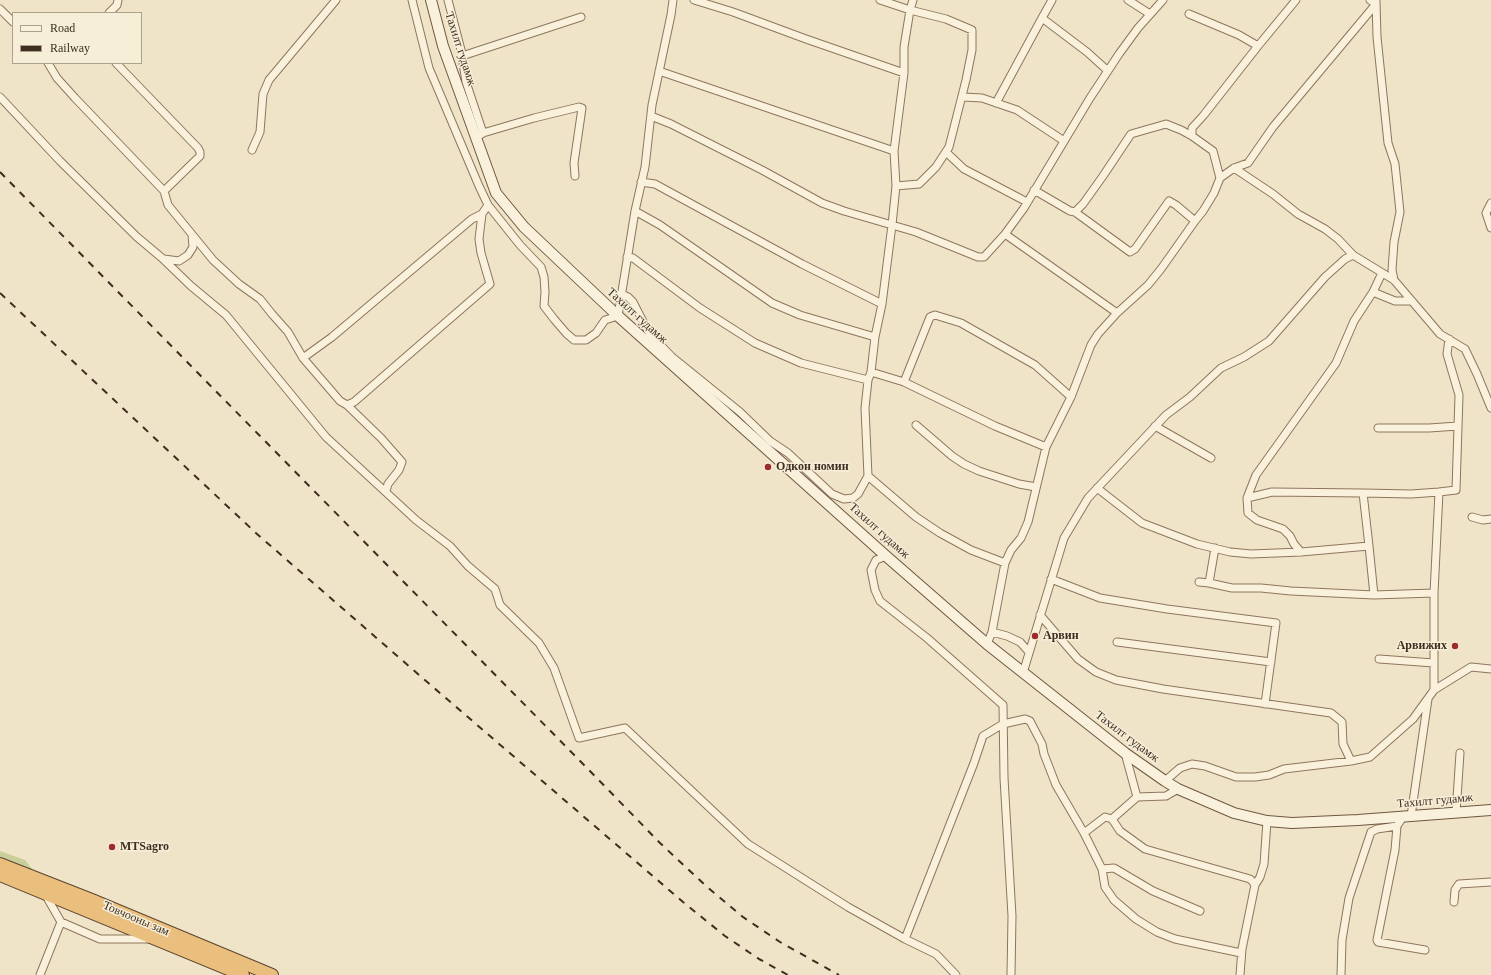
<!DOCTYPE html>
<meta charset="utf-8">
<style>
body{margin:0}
#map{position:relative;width:1491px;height:975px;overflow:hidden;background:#f0e4c8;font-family:Georgia,serif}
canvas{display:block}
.legend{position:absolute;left:12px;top:12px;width:130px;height:52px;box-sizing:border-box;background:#f7eed8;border:1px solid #ada18e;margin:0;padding:5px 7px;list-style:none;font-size:12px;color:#3d2e20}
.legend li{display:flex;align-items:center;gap:8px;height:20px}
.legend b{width:20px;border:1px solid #ada18e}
</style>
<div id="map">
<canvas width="1491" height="975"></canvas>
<ul class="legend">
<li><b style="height:5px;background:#faf1dc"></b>Road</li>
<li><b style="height:5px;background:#3d2e20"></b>Railway</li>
</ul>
</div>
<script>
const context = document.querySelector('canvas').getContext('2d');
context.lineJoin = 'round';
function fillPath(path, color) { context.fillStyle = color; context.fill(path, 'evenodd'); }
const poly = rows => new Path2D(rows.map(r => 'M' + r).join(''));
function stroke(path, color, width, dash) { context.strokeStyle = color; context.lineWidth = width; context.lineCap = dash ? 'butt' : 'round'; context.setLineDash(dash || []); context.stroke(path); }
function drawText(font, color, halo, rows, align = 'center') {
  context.font = font + ' Georgia,serif'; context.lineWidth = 3; context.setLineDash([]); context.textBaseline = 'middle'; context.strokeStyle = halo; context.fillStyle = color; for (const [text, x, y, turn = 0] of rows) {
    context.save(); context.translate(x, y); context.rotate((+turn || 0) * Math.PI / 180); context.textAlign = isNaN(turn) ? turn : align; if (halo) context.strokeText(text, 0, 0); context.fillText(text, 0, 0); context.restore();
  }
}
fillPath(poly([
 [0,851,25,860,33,870,0,857]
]), '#c9cf9b');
const minor = poly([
 [412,0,429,68,479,186,488,205,520,245,541,267,544,277,545,292,544,306,554,319,566,333,574,340,586,340,596,333,605,320,618,316,635,211,645,167,652,105,671,15,673,0],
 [448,0,461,50,466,82,483,133,480,135],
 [694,0,733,12,806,39,904,73],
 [880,0,910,10,946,19,972,30,972,50,966,80,949,147,936,167,919,184,896,186],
 [1128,0,1150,14],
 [1376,1,1377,37,1388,143,1395,164,1400,212,1394,242,1392,270,1394,280],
 [0,9,13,22],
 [109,13,117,5,118,0],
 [1189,14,1239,35,1258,46],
 [1042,18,1052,0],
 [462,56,581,17],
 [48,63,57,78,75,98,164,191,168,205,213,260,239,284,260,299,272,314,288,332,303,358,332,337,472,219,482,214,488,205],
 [116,63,198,148,200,152,200,156,164,191],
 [659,71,894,151],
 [0,97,60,161,137,237,162,258,191,286,226,315,326,437,416,520,450,546,468,566,495,589,500,605,539,643,554,668,579,738,625,728,748,844,848,907,905,939,936,954,956,975],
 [963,97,982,98,1017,110,1064,141],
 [996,103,1042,18,1087,52,1108,71],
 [651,116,671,124,762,170,822,203,844,211,916,232,978,257,984,257,1005,234,1024,208,1090,98,1119,54,1138,28,1163,0],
 [483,133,534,118,579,107,582,108,574,163,575,176],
 [252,150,260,132,263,94,269,80,336,0],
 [946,152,964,169,1027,202],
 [1234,168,1273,194,1298,214,1325,229,1338,239,1353,255],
 [1220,178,1213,151,1192,136,1192,128,1203,116,1258,46,1296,0],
 [641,182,655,184,802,264,882,304],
 [1034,190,1070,211,1075,212,1083,204,1103,176,1131,134,1166,124,1181,130,1192,136],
 [1491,203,1486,213,1491,228],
 [635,211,660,225,772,303,800,315,875,337],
 [1075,212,1130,252,1135,249,1169,201,1176,205,1195,221],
 [1005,234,1117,313],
 [627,257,633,258,700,308,755,343,801,363,868,380],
 [164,259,179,261,188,255,193,247,192,235],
 [1373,292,1395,301,1412,301],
 [621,294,628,297,633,302,649,333,672,357,740,412,770,441,788,453,832,494,844,499,853,498,858,494,868,476,865,408,868,380,871,372,875,337,882,304,892,225,896,186,894,151,904,73,904,47,910,10,913,0],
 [303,358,340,401,347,405,354,402,490,284,481,253,479,239,482,214],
 [871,372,904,382,995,426,1046,447],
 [904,382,930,317,935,315,961,323,1035,365,1071,397],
 [347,405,381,438,402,462,399,470,388,484,386,491],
 [916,425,952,456,964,464,979,471,1019,484,1036,487],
 [1155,426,1211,458],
 [1378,428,1429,428,1458,426],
 [868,476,916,517,940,533,971,550,1005,563],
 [1097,488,1142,523,1197,544,1230,552,1251,554,1301,552,1369,546,1374,595],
 [1247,498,1272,492,1363,493],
 [1472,517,1483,520,1491,519],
 [1369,546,1363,493,1411,494,1439,492],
 [1301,552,1294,544,1290,536,1283,529,1257,520,1248,513,1247,498,1256,475,1336,363,1354,321,1373,292,1382,273],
 [886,556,876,560,871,570,875,590,880,601,927,638,1003,705,1004,778,1012,916,1011,975],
 [1051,579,1100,598,1167,609,1276,623,1265,704],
 [1199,582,1209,583,1232,588,1261,588,1291,591,1374,595,1434,593],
 [1209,583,1215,548],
 [1040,615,1078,659,1096,672,1116,680,1163,689,1331,713,1342,722,1343,744,1351,761],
 [992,632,1007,636,1020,642,1029,652],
 [1117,642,1271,662],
 [987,644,992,632,1005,563,1011,550,1021,538,1028,522,1046,447,1071,397,1091,345,1098,334,1117,313,1148,285,1161,269,1195,221,1203,211,1214,193,1220,178,1234,168,1248,163,1273,127,1376,4,1370,0],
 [1379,659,1434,663],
 [1023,673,1064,538,1088,498,1166,415,1190,397,1221,368,1244,357,1269,341,1325,277,1345,259,1353,255,1394,280,1440,334,1465,349,1477,374,1491,408],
 [1434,690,1434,593,1439,492,1456,490,1459,395,1447,354,1449,339],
 [1125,753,1137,797],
 [1165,781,1180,768,1192,764,1205,766,1236,777,1255,777,1269,775,1284,769,1351,761,1370,757,1413,719,1434,690,1471,667,1491,669],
 [1456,813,1460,753],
 [1411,816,1428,699],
 [1112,819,1120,831,1145,849,1250,879,1253,882,1255,885,1242,949,1240,975],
 [1397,826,1395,850,1377,940,1378,942,1425,950],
 [1084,833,1105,817,1112,819,1137,797,1166,796,1178,789],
 [1102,869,1114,868,1153,891,1200,911],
 [1255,885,1260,877,1264,864,1267,821],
 [45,894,61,922,100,939,149,939],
 [1454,902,1455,890,1459,884,1491,882],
 [905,939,974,763,983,736,1003,724,1025,719,1030,721,1042,744,1044,754,1056,785,1084,833,1102,869,1105,887,1114,900,1136,919,1157,932,1175,939,1241,953],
 [40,975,61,922],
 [1341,975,1342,940,1349,898,1371,832,1377,829,1397,826,1403,817]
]);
const secondary = poly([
 [431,0,443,46,496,193,524,227,618,316,886,556,987,644,1125,753,1165,781,1178,789,1234,813,1267,821,1292,823,1358,820,1491,810]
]);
const trunk = poly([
 [0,864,92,900,272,975],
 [0,875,243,975]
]);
stroke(minor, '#8d765c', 9);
stroke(secondary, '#6f573f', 12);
stroke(trunk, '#5b4430', 14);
stroke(minor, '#faf1dc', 7);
stroke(secondary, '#faf1dc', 10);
stroke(trunk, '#eabe7c', 12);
stroke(poly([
 [0,172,587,768,660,843,706,886,743,917,780,942,839,975],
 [0,293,257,534,426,681,683,902,725,936,759,959,788,975]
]), '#3d2e20', 2, [7, 7]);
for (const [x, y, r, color] of [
 [768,467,4,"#9e2a2b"],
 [1035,636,4,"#9e2a2b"],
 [1455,646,4,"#9e2a2b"],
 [112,847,4,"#9e2a2b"]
]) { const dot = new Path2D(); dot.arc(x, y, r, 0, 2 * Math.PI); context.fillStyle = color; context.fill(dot); stroke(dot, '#f7eed8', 1.5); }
drawText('12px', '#3d2e20', '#f7eed8', [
 ["Тахилт гудамж",460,49,72],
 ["Тахилт гудамж",637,316,42],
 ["Тахилт гудамж",879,531,42],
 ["Тахилт гудамж",1127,737,37],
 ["Тахилт гудамж",1435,801,-5],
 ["Товчооны зам",136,919,23]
]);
drawText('bold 12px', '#3d2e20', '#f7eed8', [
 ["Одкон номин",776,467],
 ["Арвин",1043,636],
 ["Арвижих",1447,646,"right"],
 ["MTSagro",120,847]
], 'left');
</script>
